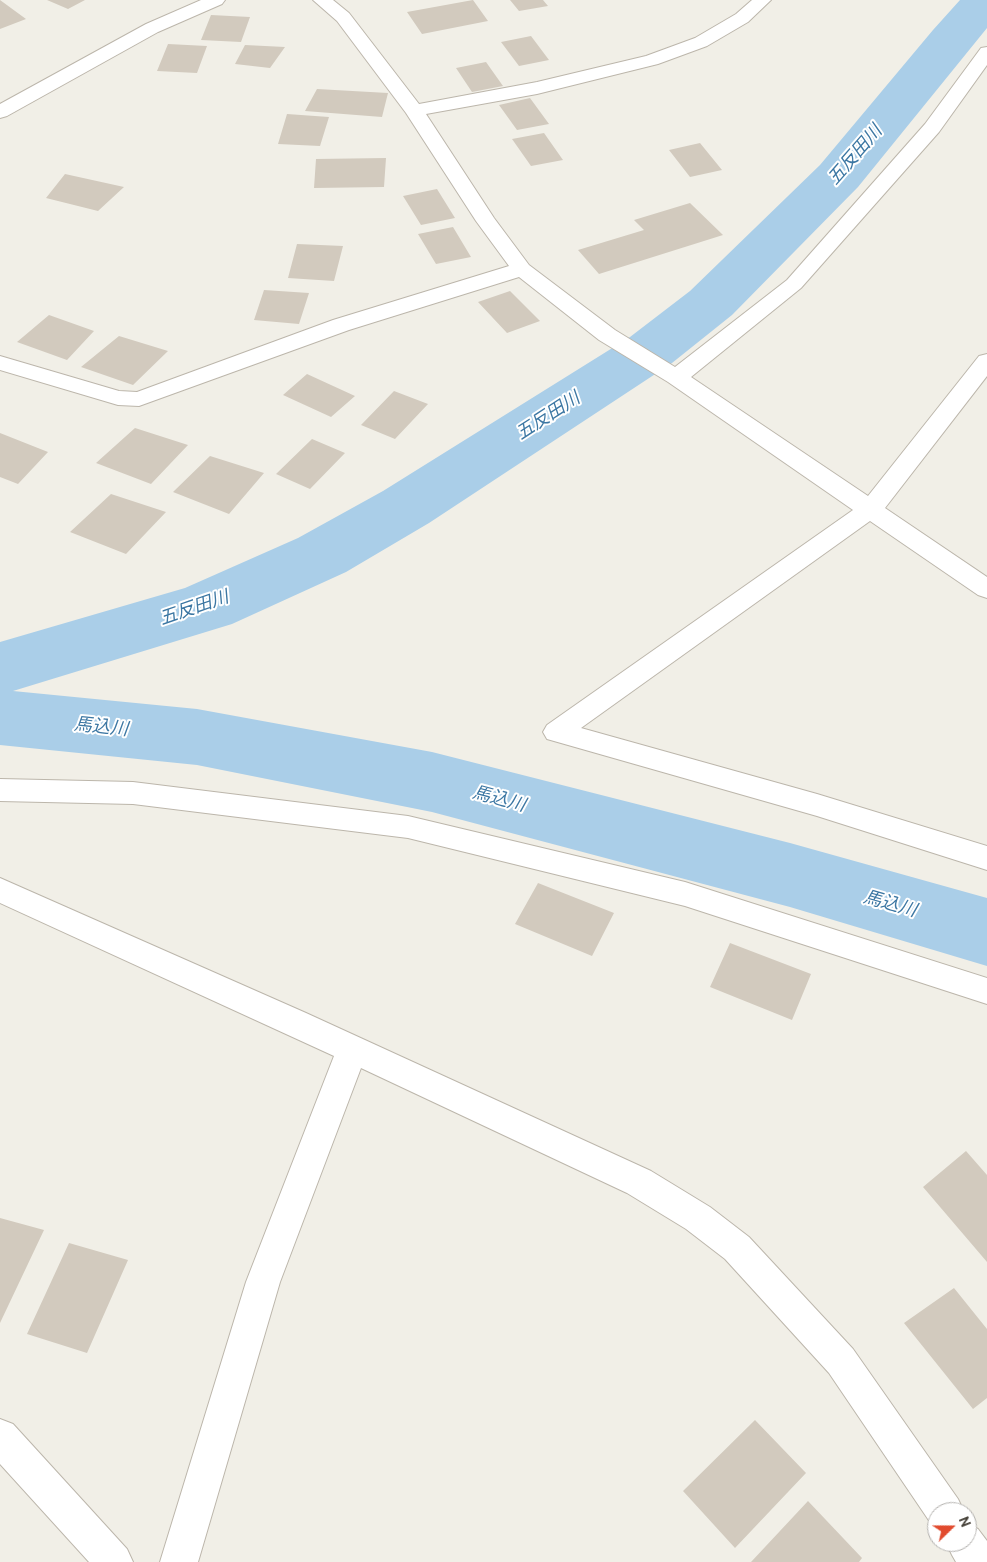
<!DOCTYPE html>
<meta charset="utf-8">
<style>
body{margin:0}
#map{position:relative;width:987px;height:1562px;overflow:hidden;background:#f1efe7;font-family:Cabin,sans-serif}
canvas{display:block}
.north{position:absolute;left:927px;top:1502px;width:50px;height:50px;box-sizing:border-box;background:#fff;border:1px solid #b4b2af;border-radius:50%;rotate:68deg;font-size:14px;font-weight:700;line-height:20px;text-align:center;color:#443f37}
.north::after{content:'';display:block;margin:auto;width:18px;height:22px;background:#e14b2e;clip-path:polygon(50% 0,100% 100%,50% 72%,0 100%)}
</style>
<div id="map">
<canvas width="987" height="1562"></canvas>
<div class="north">N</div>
</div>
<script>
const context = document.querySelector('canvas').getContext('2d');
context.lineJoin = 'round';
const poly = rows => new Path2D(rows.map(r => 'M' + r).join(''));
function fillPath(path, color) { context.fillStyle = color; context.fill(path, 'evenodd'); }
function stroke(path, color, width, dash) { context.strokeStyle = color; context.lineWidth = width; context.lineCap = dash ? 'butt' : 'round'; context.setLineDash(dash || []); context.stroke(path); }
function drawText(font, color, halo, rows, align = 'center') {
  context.font = font + ' Cabin,"Noto Sans JP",sans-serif'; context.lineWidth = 4; context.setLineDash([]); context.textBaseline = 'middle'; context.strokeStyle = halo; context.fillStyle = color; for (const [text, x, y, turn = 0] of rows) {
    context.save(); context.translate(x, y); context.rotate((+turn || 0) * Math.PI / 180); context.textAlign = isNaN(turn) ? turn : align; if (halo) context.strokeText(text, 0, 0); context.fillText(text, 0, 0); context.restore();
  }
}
fillPath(poly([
 [960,0,987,0,987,28,858,187,732,315,672,363,429,523,346,572,232,624,13,691,197,709,432,752,790,843,987,898,987,966,790,907,432,812,197,765,0,745,0,642,185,588,298,538,383,491,630,337,690,291,820,165,933,30,960,0]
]), '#aacee8');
fillPath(poly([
 [0,0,26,19,0,29],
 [47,0,85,0,68,9],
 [473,0,488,21,422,34,407,12],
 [510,0,543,0,548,6,519,11],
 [211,15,250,17,241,42,201,40],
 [531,36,549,60,519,66,501,42],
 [168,44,207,46,197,73,157,71],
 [245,45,285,47,270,68,235,64],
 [486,62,503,86,472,92,456,68],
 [317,89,388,93,382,117,305,111],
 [530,98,549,124,517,130,499,105],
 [287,114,329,117,320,146,278,144],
 [544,133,563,160,531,166,512,139],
 [700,143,722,170,690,177,669,150],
 [386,158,384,187,314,188,316,159],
 [65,174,124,187,98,211,46,198],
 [437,189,455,218,421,225,403,196],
 [690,203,723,235,599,274,578,250,644,230,634,220],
 [453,227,471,257,436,264,418,234],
 [297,244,343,246,334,281,288,278],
 [264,290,309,293,299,324,254,320],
 [510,291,540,321,507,333,478,302],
 [49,315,94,331,67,360,17,342],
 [119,336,168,351,133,385,81,367],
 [307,374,355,396,331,417,283,395],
 [394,391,428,404,395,439,361,425],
 [135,428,188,445,151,484,96,463],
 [0,433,48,452,18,484,0,477],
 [312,439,345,453,310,489,276,474],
 [210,456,264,473,229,514,173,492],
 [111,494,166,512,126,554,70,532],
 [538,883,614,913,592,956,515,924],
 [730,943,811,974,792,1020,710,987],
 [966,1151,987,1175,987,1262,923,1187],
 [0,1218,44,1230,0,1323],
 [69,1243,128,1260,87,1353,27,1334],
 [954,1288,987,1329,987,1398,973,1409,904,1323],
 [755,1420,806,1473,735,1548,683,1491],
 [808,1501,862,1558,859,1562,751,1562]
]), '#d2cabe');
const minor = poly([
 [201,0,225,0,222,4,158,32,7,116,0,118,0,104,146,24,201,0],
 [313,0,333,0,349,13,419,104,537,82,646,56,695,38,736,14,752,0,771,0,748,22,707,46,658,64,537,94,426,114,494,218,529,265,615,330,675,367,787,280,925,124,981,48,987,47,987,65,939,132,801,288,691,377,868,496,979,356,987,354,987,376,885,508,987,577,987,598,978,595,870,521,581,728,817,794,987,846,987,870,817,816,547,739,543,732,547,725,853,510,668,382,599,340,519,277,349,330,139,406,118,405,0,370,0,356,119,391,137,392,333,320,509,266,476,221,406,113,337,21,313,0],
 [0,779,133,782,408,816,685,882,987,978,987,1004,685,906,408,838,133,804,0,801,0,779],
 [0,878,306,1013,651,1171,710,1207,749,1237,853,1349,958,1499,964,1512,937,1512,937,1527,932,1525,829,1373,725,1259,686,1229,627,1193,361,1068,280,1282,198,1562,160,1562,246,1282,334,1056,0,903,0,878],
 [0,1419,13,1424,127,1549,133,1562,89,1562,0,1464,0,1419],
 [967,1524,978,1529,987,1541,987,1562,956,1562,952,1555,946,1542,967,1542,967,1524]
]);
stroke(minor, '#bcb6ab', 2);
fillPath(minor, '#fff');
drawText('italic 18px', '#3c77a3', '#fff', [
 ["五反田川",855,155,-49],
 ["五反田川",548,416,-33],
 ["五反田川",194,608,-19],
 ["馬込川",101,727,6],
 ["馬込川",499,799,15],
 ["馬込川",890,904,16]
]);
</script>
